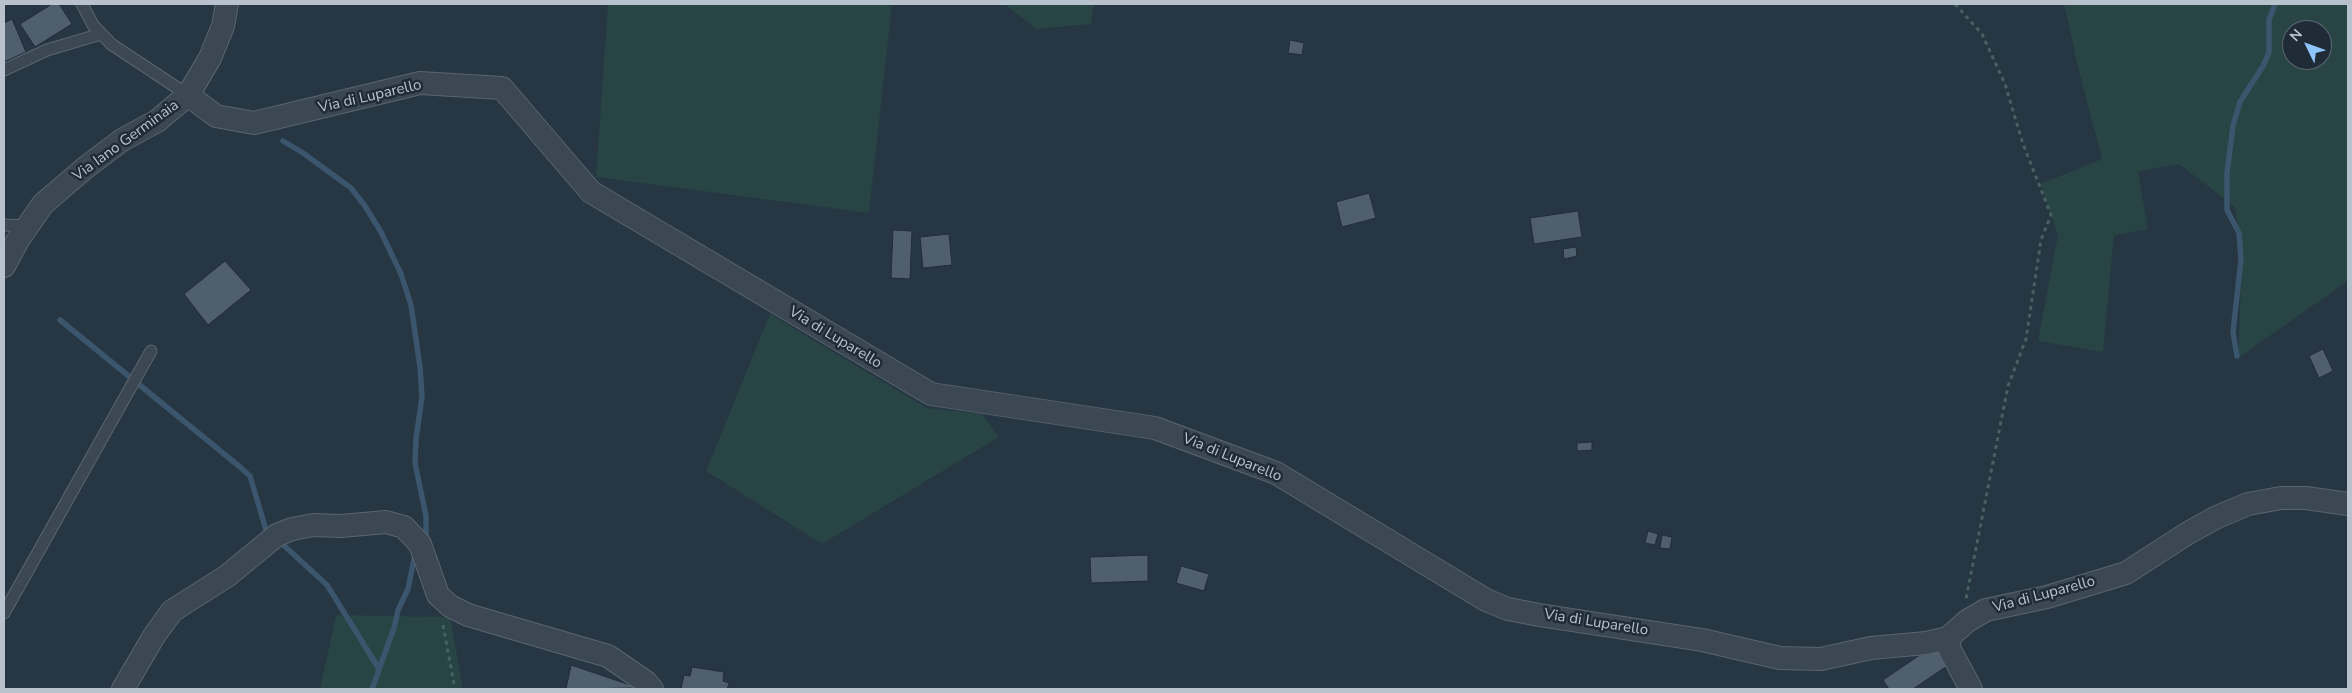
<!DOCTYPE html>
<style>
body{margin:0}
#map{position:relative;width:2352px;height:693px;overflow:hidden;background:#263643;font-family:"Nunito Sans",sans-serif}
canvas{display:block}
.frame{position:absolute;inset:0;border:5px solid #b8c2cc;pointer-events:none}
.north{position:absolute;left:2282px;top:20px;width:50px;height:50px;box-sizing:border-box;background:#1f2c38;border:1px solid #5c6873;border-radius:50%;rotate:312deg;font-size:14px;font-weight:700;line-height:20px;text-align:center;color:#b8c2cc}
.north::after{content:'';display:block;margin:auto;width:18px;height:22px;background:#8fc4fb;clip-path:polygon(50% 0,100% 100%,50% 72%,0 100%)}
</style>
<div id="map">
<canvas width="2352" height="693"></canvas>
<div class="frame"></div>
<div class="north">N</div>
</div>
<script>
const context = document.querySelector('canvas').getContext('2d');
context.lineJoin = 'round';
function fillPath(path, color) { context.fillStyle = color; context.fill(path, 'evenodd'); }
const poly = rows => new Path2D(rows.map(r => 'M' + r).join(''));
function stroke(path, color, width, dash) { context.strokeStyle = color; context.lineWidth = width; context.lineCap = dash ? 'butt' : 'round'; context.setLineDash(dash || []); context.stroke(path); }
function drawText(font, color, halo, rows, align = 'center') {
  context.font = font + ' "Nunito Sans",sans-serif'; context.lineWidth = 5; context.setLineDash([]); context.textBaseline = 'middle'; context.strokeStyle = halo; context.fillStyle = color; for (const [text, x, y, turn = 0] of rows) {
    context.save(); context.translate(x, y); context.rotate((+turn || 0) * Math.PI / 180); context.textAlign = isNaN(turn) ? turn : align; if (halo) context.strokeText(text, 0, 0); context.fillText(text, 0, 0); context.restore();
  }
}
fillPath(poly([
 [608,4,892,4,869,213,596,177],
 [1004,4,1094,4,1091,24,1036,29],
 [2064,4,2348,4,2348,281,2238,358,2242,253,2235,207,2179,164,2138,171,2148,229,2114,235,2103,352,2038,341,2058,235,2040,184,2102,159,2079,71],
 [2292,30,2322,30,2322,60,2292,60],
 [770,314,927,408,982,414,999,437,822,544,706,471],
 [336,615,450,617,463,689,320,689]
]), '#284444');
stroke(poly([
 [283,141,303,153,351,188,365,206,381,232,401,274,411,305,420,367,422,397,416,439,415,463,426,516,426,542],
 [60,320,240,467,250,476,266,530,271,534],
 [2237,356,2233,332,2241,259,2239,233,2227,210,2227,173,2233,126,2240,102,2263,66,2269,53,2269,20,2275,4],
 [278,540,327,585,379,669],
 [372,689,394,628,398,610,408,589,415,554]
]), '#3b556c', 5.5);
const building = poly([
 [52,4,59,4,72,24,35,47,20,24,52,4],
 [12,19,26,52,4,62,4,23,12,19],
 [1290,40,1304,43,1302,55,1288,53,1290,40],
 [1369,193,1376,218,1342,227,1336,202,1369,193],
 [1578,211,1582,237,1534,244,1530,218,1578,211],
 [893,230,912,231,910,279,891,278,893,230],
 [949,234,952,265,923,268,920,237,949,234],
 [1576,247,1577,256,1564,259,1563,249,1576,247],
 [225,261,251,290,208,325,184,294,225,261],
 [2323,349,2333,371,2319,378,2309,356,2323,349],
 [1592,442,1592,450,1577,451,1577,443,1592,442],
 [1648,531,1658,534,1655,545,1645,543,1648,531],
 [1662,535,1672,537,1670,549,1660,548,1662,535],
 [1148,555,1148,581,1091,583,1090,557,1148,555],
 [1181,566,1209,574,1204,591,1176,583,1181,566],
 [1936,644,1950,664,1913,689,1889,689,1883,680,1936,644],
 [571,665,639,688,566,689,571,665],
 [692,667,724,672,723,681,729,683,727,689,681,689,684,675,690,676,692,667]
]);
fillPath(building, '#4f5f6e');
stroke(building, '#212e3a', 1);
const service = poly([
 [82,4,93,25,111,44,188,95],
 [4,70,47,50,101,34],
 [4,225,27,226],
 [4,613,151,351]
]);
const minor = poly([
 [188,95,216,116,254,123,420,83,502,88,591,192,931,394,1155,428,1276,473,1486,600,1508,609,1539,615,1702,640,1780,658,1821,659,1871,648,1926,643,1948,638,1967,621,1986,610,2047,597,2126,573,2188,533,2217,517,2248,504,2281,498,2306,498,2348,504],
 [4,266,18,240,43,204,85,168,122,140,157,121,188,95,210,58,223,26,227,4],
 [1948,638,1950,650,1971,689],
 [123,689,154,636,172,611,227,576,277,535,292,529,313,525,341,526,386,522,404,527,420,544,438,595,450,606,468,615,608,656,646,682,652,689]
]);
stroke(service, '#596570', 13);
stroke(minor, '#596570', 24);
stroke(poly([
 [1955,4,1982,34,2005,84,2023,144,2051,215,2041,240,2026,339,2008,386,1966,599],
 [443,625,455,689]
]), '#476060', 3, [4, 4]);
stroke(service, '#3b4753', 11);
stroke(minor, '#3b4753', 22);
drawText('15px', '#b8c2cc', '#1f2c38', [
 ["Via di Luparello",370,97,-13],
 ["Via Iano Germinaia",126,141,-36],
 ["Via di Luparello",835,338,31],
 ["Via di Luparello",1232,458,22],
 ["Via di Luparello",2044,595,-15],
 ["Via di Luparello",1596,623,9]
]);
</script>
